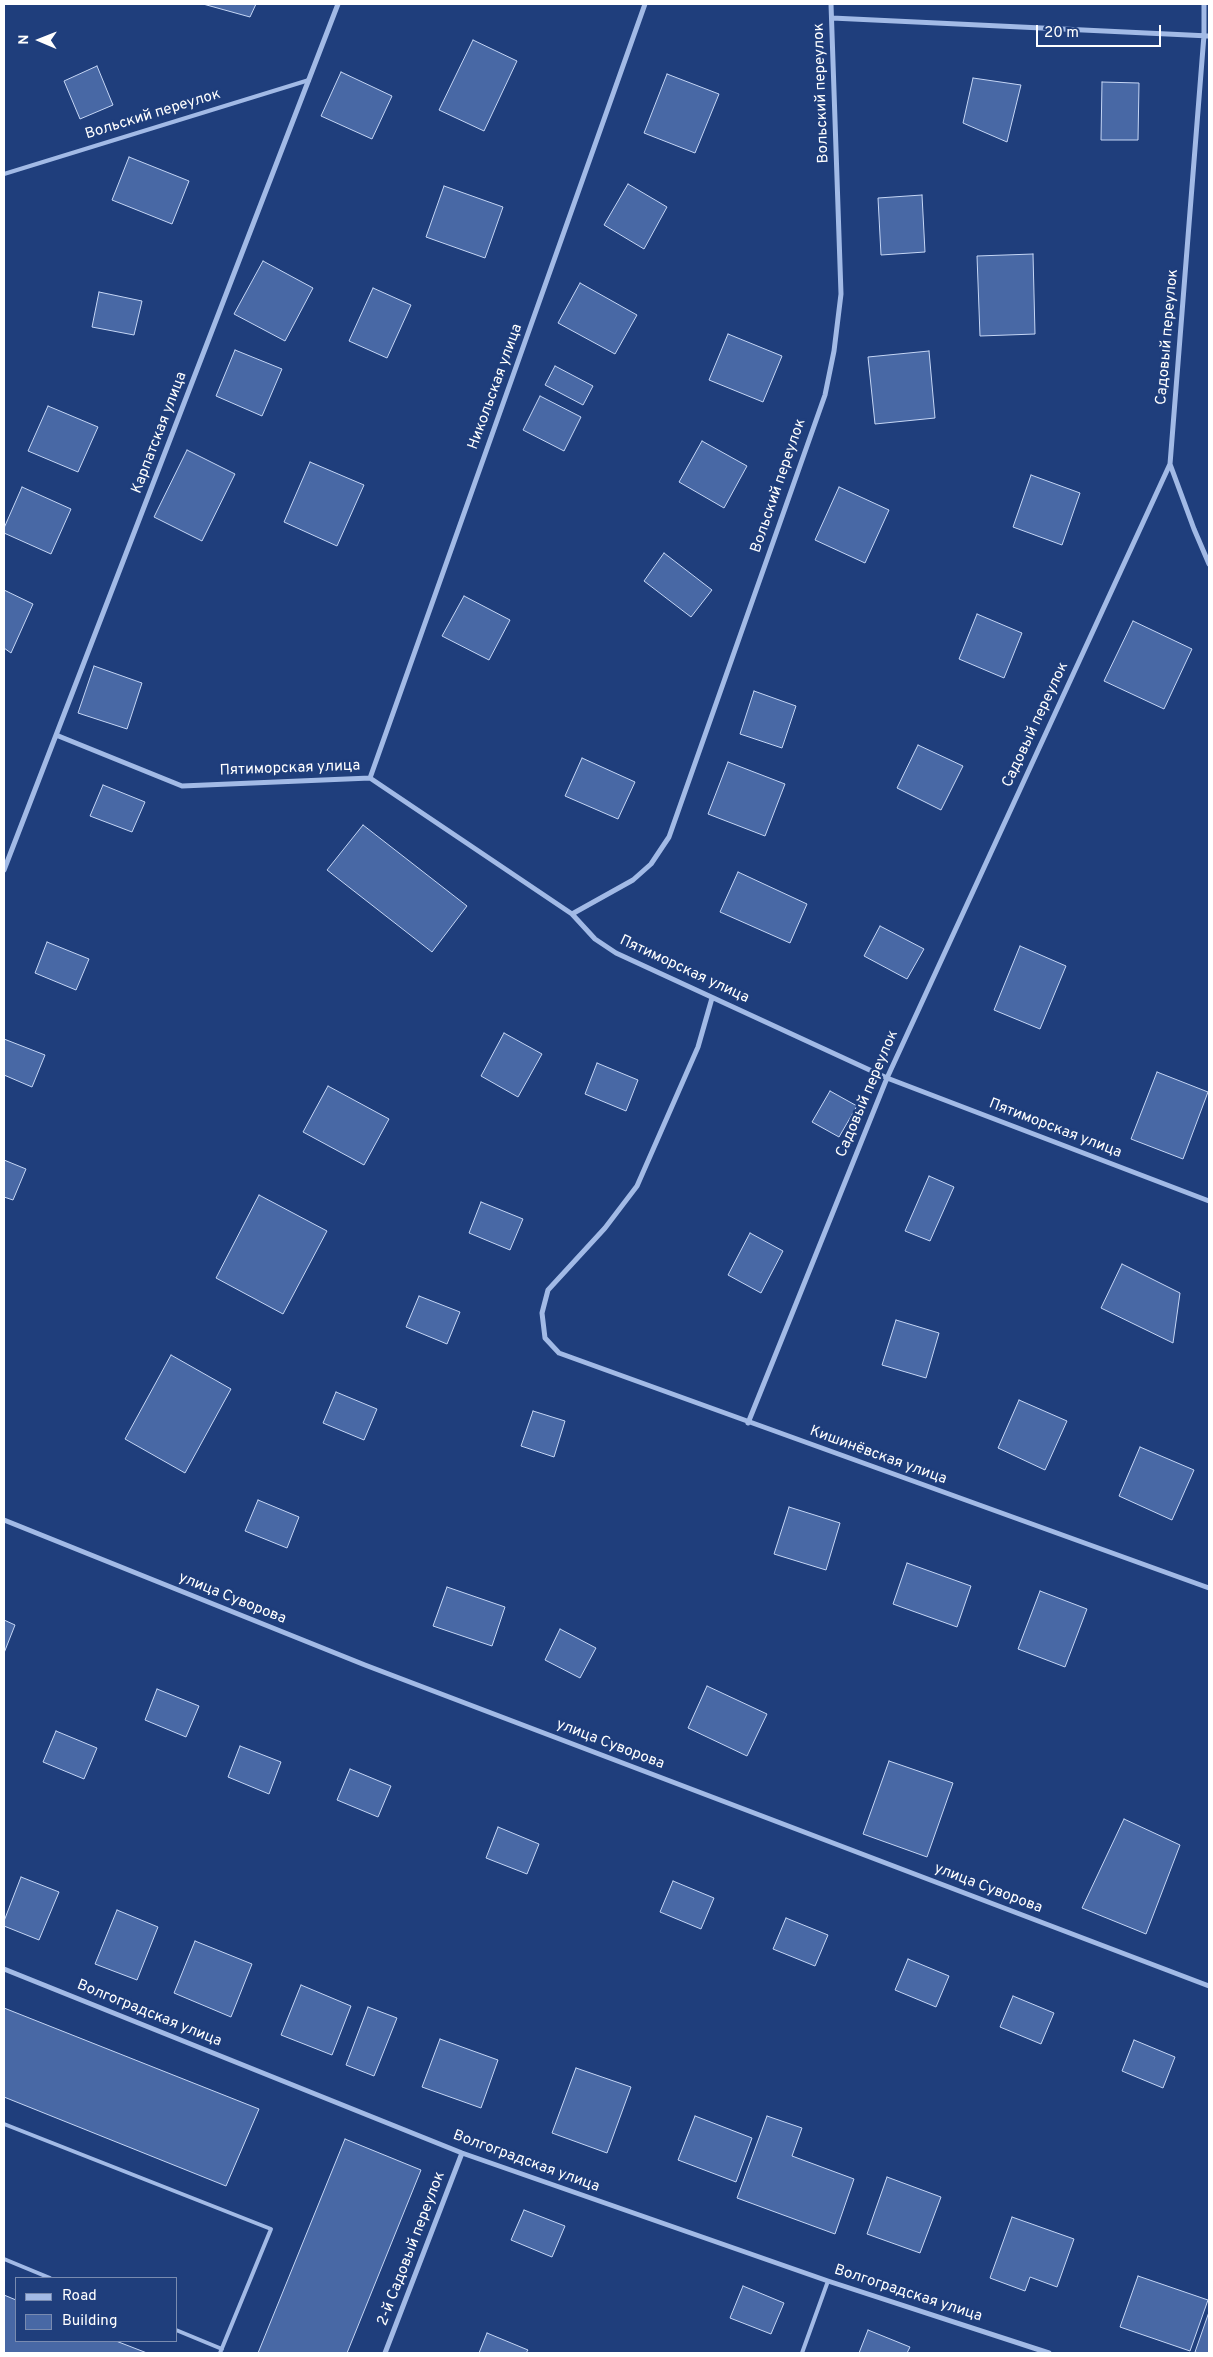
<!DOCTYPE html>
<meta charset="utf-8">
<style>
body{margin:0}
#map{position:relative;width:1213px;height:2357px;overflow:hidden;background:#1f3e7c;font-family:Overpass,sans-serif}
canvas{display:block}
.frame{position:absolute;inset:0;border:5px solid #fff;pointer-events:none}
.legend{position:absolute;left:15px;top:2277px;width:162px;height:65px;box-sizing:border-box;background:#1f3e7c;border:1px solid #798bb0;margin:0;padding:6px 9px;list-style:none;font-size:15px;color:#fff}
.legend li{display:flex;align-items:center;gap:10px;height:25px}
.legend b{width:25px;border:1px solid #798bb0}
.north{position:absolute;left:15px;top:15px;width:50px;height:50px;-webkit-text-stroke:4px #1f3e7c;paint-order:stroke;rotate:271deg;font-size:14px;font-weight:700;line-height:20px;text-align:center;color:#fff}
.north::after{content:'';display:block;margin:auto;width:18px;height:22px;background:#fff;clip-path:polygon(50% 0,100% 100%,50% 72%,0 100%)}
.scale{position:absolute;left:1036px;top:25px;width:125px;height:22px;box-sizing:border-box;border:2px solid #fff;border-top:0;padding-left:6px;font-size:15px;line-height:18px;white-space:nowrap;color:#fff;-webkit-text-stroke:4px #1f3e7c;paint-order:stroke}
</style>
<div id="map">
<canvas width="1213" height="2357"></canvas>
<div class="frame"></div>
<ul class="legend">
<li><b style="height:6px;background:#a2bae6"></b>Road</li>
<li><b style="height:14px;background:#4868a5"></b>Building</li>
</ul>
<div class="north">N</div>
<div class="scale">20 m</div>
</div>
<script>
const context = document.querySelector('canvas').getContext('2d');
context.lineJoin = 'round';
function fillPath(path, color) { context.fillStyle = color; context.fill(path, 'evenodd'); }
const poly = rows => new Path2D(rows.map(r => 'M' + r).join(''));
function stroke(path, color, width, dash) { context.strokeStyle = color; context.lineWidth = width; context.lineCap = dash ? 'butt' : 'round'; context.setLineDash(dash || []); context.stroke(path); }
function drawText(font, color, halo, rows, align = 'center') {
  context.font = font + ' Overpass,sans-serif'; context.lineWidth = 5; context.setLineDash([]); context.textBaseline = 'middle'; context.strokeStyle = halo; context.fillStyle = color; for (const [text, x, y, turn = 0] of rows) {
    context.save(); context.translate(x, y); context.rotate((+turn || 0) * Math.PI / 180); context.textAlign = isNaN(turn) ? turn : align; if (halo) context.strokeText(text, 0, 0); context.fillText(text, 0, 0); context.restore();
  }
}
const building = poly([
 [203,4,256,4,250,17,203,4],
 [473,40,517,61,484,131,439,110,473,40],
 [97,66,113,105,80,119,64,81,97,66],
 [341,72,392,96,372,139,321,116,341,72],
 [667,74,719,94,695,153,644,133,667,74],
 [973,78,1021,85,1007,142,963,123,973,78],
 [1102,82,1139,83,1138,140,1101,140,1102,82],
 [129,157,189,181,172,224,112,200,129,157],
 [628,184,667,207,644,249,604,225,628,184],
 [444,186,503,207,485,258,426,237,444,186],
 [922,195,925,252,881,255,878,198,922,195],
 [1033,254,1035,334,980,336,977,256,1033,254],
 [263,261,313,288,285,341,234,314,263,261],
 [580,283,637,315,615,354,558,323,580,283],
 [373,288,411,305,387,358,349,341,373,288],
 [99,292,142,301,134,335,92,327,99,292],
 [728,334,782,356,763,402,709,380,728,334],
 [235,350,282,369,262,416,216,396,235,350],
 [929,351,935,418,875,424,868,357,929,351],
 [555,366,593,386,583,405,545,385,555,366],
 [540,396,581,417,564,451,523,430,540,396],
 [48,406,98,427,78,472,28,451,48,406],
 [702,441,747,466,724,508,679,482,702,441],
 [187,450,235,474,202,541,154,517,187,450],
 [310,462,364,485,337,546,284,522,310,462],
 [1031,475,1080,493,1062,545,1013,527,1031,475],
 [22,487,71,509,51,554,4,533,4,528,22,487],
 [839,487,889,510,865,563,815,540,839,487],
 [664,553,712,590,691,617,644,581,664,553],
 [4,590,33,604,11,653,4,648,4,590],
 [464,596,510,620,489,660,442,636,464,596],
 [977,614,1022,633,1004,678,959,659,977,614],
 [1133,621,1192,649,1164,709,1104,681,1133,621],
 [94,666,142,683,127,729,78,713,94,666],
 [754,691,796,706,782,748,740,734,754,691],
 [918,745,963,766,941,810,897,788,918,745],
 [582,758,635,782,618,819,565,796,582,758],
 [728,762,785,784,765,836,708,814,728,762],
 [103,785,145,802,132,832,90,816,103,785],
 [363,825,467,906,432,952,327,870,363,825],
 [738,872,807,904,790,943,720,912,738,872],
 [880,926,924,949,907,979,864,956,880,926],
 [47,942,89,959,76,990,35,973,47,942],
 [1020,946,1066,966,1040,1029,994,1010,1020,946],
 [504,1033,542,1054,518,1097,481,1076,504,1033],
 [4,1039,45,1055,32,1087,4,1075,4,1039],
 [597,1063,638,1080,626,1111,585,1094,597,1063],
 [1157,1072,1208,1092,1183,1159,1131,1139,1157,1072],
 [328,1086,389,1119,364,1165,303,1132,328,1086],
 [830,1091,857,1106,839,1137,812,1122,830,1091],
 [4,1160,26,1169,13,1200,4,1197,4,1160],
 [929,1176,954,1187,930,1241,905,1231,929,1176],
 [259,1195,327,1231,283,1314,216,1278,259,1195],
 [481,1202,523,1219,510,1250,469,1233,481,1202],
 [750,1233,783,1251,761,1293,728,1275,750,1233],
 [1122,1264,1180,1293,1173,1343,1101,1308,1122,1264],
 [419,1296,460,1312,447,1344,406,1327,419,1296],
 [896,1320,939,1333,926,1378,882,1365,896,1320],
 [171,1355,231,1389,185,1473,125,1439,171,1355],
 [336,1392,377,1409,364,1440,323,1423,336,1392],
 [1019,1400,1067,1421,1045,1470,998,1448,1019,1400],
 [533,1411,565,1421,554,1457,521,1446,533,1411],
 [1140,1447,1194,1470,1172,1520,1119,1496,1140,1447],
 [258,1500,299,1517,287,1548,245,1531,258,1500],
 [789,1507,840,1523,826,1570,774,1554,789,1507],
 [907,1563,971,1586,957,1627,893,1604,907,1563],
 [447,1587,505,1607,492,1646,433,1626,447,1587],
 [1040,1591,1087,1609,1065,1667,1018,1649,1040,1591],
 [4,1620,15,1625,4,1653,4,1620],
 [560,1629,596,1648,580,1678,545,1660,560,1629],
 [707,1686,767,1714,747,1756,688,1728,707,1686],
 [157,1689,199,1706,186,1737,145,1720,157,1689],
 [56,1731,97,1748,84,1779,43,1762,56,1731],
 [240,1746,281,1762,269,1794,228,1777,240,1746],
 [889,1761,953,1783,927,1857,863,1834,889,1761],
 [350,1769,391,1786,378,1817,337,1800,350,1769],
 [1124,1819,1180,1845,1146,1934,1082,1908,1124,1819],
 [498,1827,539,1844,527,1874,486,1858,498,1827],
 [21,1877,59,1892,39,1940,4,1926,4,1921,21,1877],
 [673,1881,714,1898,701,1929,660,1912,673,1881],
 [117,1910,158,1927,137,1980,95,1964,117,1910],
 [786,1918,828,1935,815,1966,773,1949,786,1918],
 [195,1941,252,1964,231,2017,174,1993,195,1941],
 [908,1959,949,1976,936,2007,895,1990,908,1959],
 [301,1985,351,2006,332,2055,281,2035,301,1985],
 [1013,1996,1054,2013,1041,2044,1000,2027,1013,1996],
 [368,2007,397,2018,374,2076,346,2065,368,2007],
 [4,2008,259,2109,226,2186,4,2097,4,2008],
 [440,2039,498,2060,481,2108,422,2087,440,2039],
 [1134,2040,1175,2057,1163,2088,1122,2071,1134,2040],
 [576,2068,631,2087,607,2153,552,2133,576,2068],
 [695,2116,752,2138,736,2182,678,2160,695,2116],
 [767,2116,802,2128,792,2156,854,2179,835,2234,737,2198,767,2116],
 [345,2139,421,2170,347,2353,258,2353,345,2139],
 [887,2177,941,2197,920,2253,867,2234,887,2177],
 [524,2210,565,2226,552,2257,511,2240,524,2210],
 [1012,2217,1074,2239,1057,2287,1030,2277,1025,2291,990,2278,1012,2217],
 [1138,2276,1208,2300,1190,2351,1120,2327,1138,2276],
 [743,2286,784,2303,771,2334,730,2318,743,2286],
 [4,2295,16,2300,16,2341,116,2341,147,2353,4,2353,4,2295],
 [1209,2312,1209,2353,1199,2353,1195,2352,1209,2312],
 [868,2330,910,2347,907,2353,859,2353,868,2330],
 [487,2333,528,2350,526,2353,479,2353,487,2333]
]);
fillPath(building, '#4868a5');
stroke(building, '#c5d6f5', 1);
stroke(poly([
 [4,174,309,80],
 [4,2124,271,2229,220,2353],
 [4,2259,50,2278],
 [176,2330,222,2349],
 [802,2353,828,2281]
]), '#a2bae6', 4);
stroke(poly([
 [832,18,1209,36],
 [1170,464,1194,529,1209,564],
 [56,735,182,786,370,778,572,914,595,939,616,953,887,1078,1209,1201],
 [370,778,645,4],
 [4,870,338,4],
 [572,914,633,880,651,864,669,837,825,395,834,351,841,294,831,4],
 [712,998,698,1047,637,1186,605,1228,548,1290,542,1313,545,1338,559,1353,1209,1588],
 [748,1423,887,1078,1170,464,1204,35,1204,4],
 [4,1520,365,1665,1209,1986],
 [4,1969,462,2153,828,2281,1049,2353],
 [385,2353,462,2153]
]), '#a2bae6', 5);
drawText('15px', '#fff', '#1f3e7c', [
 ["Вольский переулок",822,93,-92],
 ["Вольский переулок",153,115,-17],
 ["Садовый переулок",1168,337,-85],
 ["Никольская улица",496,387,-70],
 ["Карпатская улица",160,433,-69],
 ["Вольский переулок",779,486,-71],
 ["Садовый переулок",1036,725,-65],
 ["Пятиморская улица",290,769,-2],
 ["Пятиморская улица",684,970,25],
 ["Садовый переулок",868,1094,-67],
 ["Пятиморская улица",1055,1129,21],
 ["Кишинёвская улица",878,1456,20],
 ["улица Суворова",232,1599,22],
 ["улица Суворова",610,1745,21],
 ["улица Суворова",988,1889,21],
 ["Волгоградская улица",149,2014,22],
 ["Волгоградская улица",526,2162,20],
 ["2-й Садовый переулок",412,2249,-69],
 ["Волгоградская улица",908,2294,18]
]);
</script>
